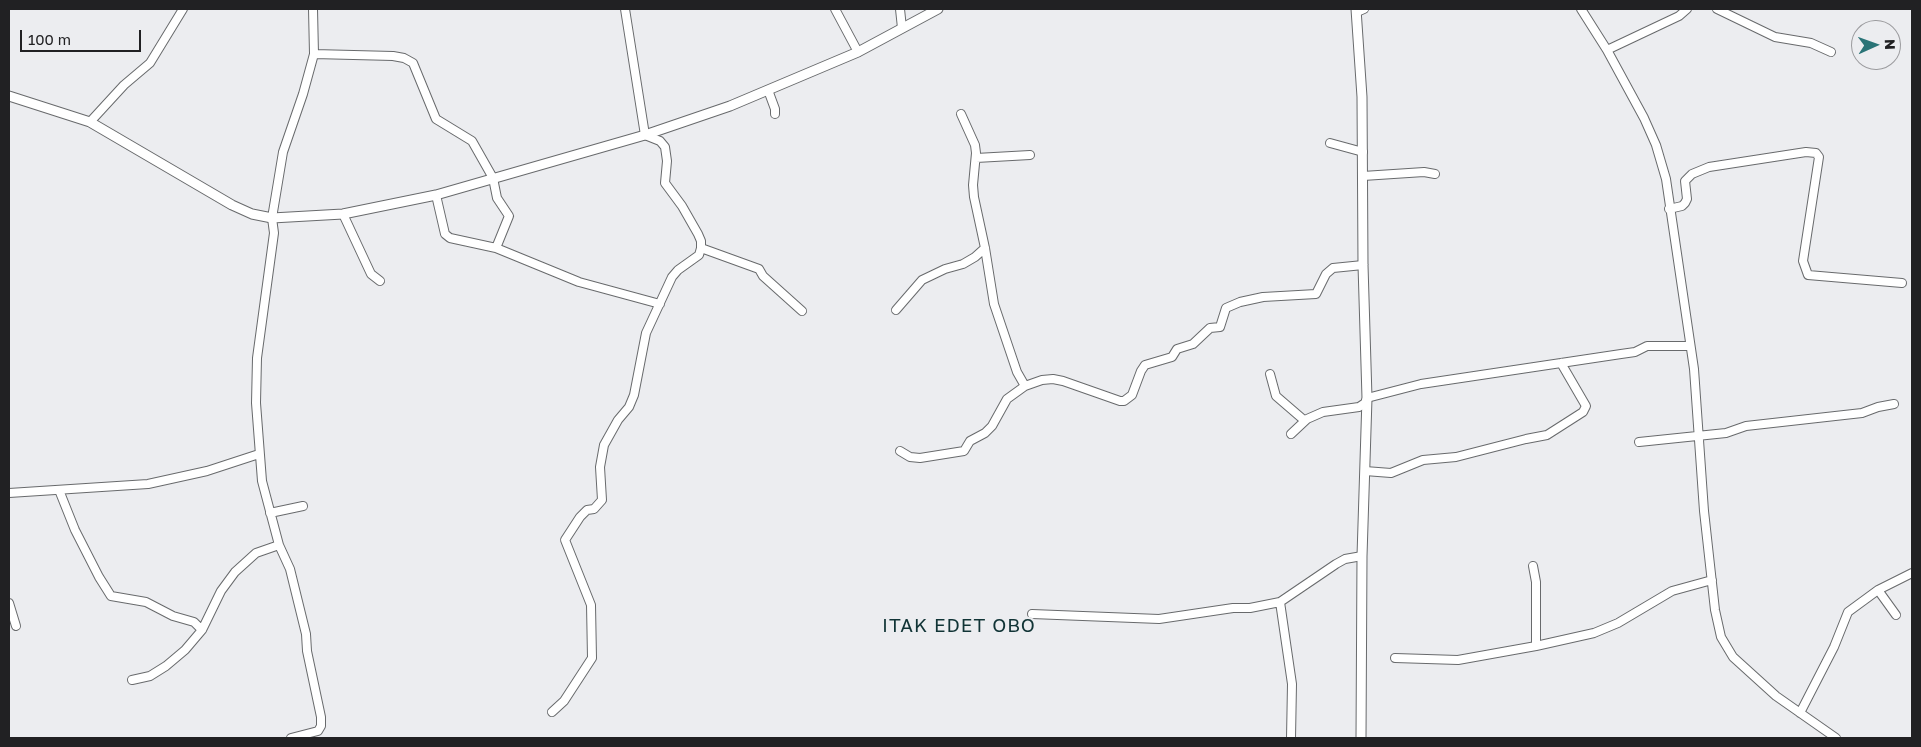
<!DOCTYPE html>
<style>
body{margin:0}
#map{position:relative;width:1921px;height:747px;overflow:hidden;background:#ecedf0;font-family:"Golos Text",sans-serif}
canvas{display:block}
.frame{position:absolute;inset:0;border:10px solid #212123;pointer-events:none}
.north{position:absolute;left:1851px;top:20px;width:50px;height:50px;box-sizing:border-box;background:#ecedf0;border:1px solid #9b9b9e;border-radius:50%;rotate:88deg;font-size:14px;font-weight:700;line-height:20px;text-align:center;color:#212123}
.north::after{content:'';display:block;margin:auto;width:18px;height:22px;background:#2a7477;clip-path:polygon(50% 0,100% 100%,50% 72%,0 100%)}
.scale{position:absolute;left:20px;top:30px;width:121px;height:22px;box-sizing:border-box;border:2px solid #212123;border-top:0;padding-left:6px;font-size:15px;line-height:18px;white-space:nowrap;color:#212123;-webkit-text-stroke:4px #ecedf0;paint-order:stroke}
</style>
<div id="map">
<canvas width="1921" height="747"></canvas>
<div class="frame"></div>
<div class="north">N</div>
<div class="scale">100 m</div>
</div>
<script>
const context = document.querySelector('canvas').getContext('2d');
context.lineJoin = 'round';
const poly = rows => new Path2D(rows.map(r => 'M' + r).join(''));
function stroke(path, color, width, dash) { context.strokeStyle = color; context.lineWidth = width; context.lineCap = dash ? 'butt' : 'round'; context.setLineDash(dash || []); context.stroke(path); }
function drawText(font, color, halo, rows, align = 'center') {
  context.font = font + ' "Golos Text",sans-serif'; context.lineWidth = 4.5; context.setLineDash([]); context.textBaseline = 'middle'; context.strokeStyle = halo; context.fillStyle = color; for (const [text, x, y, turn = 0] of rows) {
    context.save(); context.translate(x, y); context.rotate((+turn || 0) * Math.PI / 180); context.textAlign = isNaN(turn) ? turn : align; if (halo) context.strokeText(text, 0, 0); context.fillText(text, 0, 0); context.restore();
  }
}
const minor = poly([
 [835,9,858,52],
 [900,9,902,28],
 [1581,9,1607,50,1644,118,1656,145,1666,179,1694,369,1704,511,1715,610,1721,637,1733,657,1776,696,1836,738],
 [1717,9,1775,37,1811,43,1831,52],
 [1357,12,1364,9],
 [1607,50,1679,16,1687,9],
 [314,54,393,56,404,58,413,63,436,119,472,141,493,178,497,198,509,216,496,248,579,282,660,304],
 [768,90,775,109,775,114],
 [961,114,975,145,976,153,973,185,974,197,985,248,994,304,1017,372,1025,386],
 [90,122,124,85,150,63,183,9],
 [1330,143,1363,152],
 [976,158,1030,155],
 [1363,176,1424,172,1435,174],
 [436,195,445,234,450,238,496,248],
 [1669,209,1682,206,1685,203,1687,199,1685,181,1692,174,1709,167,1806,152,1816,153,1819,157,1803,261,1808,275,1902,283],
 [343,214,371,274,380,281],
 [701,248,759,269,763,276,802,311],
 [896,310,922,280,945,269,963,264,975,257,985,248],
 [1270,374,1276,396,1305,421],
 [1291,434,1307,419,1323,412,1359,407,1365,403,1367,398,1421,384,1621,354,1635,352,1647,346,1690,346],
 [1639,442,1726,433,1746,426,1862,413,1878,407,1894,404],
 [900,451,910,457,920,458,964,451,970,441,985,433,992,426,1007,399,1025,386,1042,380,1053,379,1063,381,1120,401,1124,401,1132,395,1141,371,1145,365,1172,357,1177,349,1193,344,1210,328,1220,327,1226,308,1240,302,1263,297,1316,294,1326,274,1333,268,1363,265],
 [1365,471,1391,473,1423,460,1456,457,1526,439,1547,435,1583,412,1586,406,1561,363],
 [59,490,75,530,99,577,111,596,146,602,173,616,194,622,202,630],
 [9,493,148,484,207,471,259,454],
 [270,513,303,506],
 [1533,566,1536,582,1536,646],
 [1878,590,1896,615],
 [1280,602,1292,684,1291,738],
 [9,603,16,626],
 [1032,614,1159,619,1233,608,1250,608,1280,602,1336,564,1345,559,1362,556],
 [1395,658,1458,660,1536,646,1594,633,1618,623,1672,591,1712,580],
 [132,680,150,676,166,666,185,650,202,630,221,591,235,572,256,553,279,545],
 [552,712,564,701,592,658,591,605,565,540,580,517,587,510,594,509,602,500,600,467,604,445,618,420,629,407,634,395,646,333,672,277,678,270,699,255,701,248,701,241,698,234,682,206,665,183,667,161,665,147,660,141,645,135,625,9],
 [1800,713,1834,647,1848,612,1878,590,1912,573],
 [291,738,318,731,321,726,321,717,307,651,306,634,290,569,279,545,262,481,256,403,257,358,274,233,272,218,283,152,303,94,314,54,313,9]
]);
const tertiary = poly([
 [1356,9,1362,97,1363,265,1367,398,1362,556,1361,738],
 [9,96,90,122,232,205,252,214,272,218,343,214,436,195,645,135,730,106,858,52,938,9]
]);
stroke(minor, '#686a6c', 10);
stroke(tertiary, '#686a6c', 11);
stroke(minor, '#fff', 8);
stroke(tertiary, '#fff', 9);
context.letterSpacing = '1px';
drawText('19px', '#113436', '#ecedf0', [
 ["ITAK EDET OBO",959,626]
]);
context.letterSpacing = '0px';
</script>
